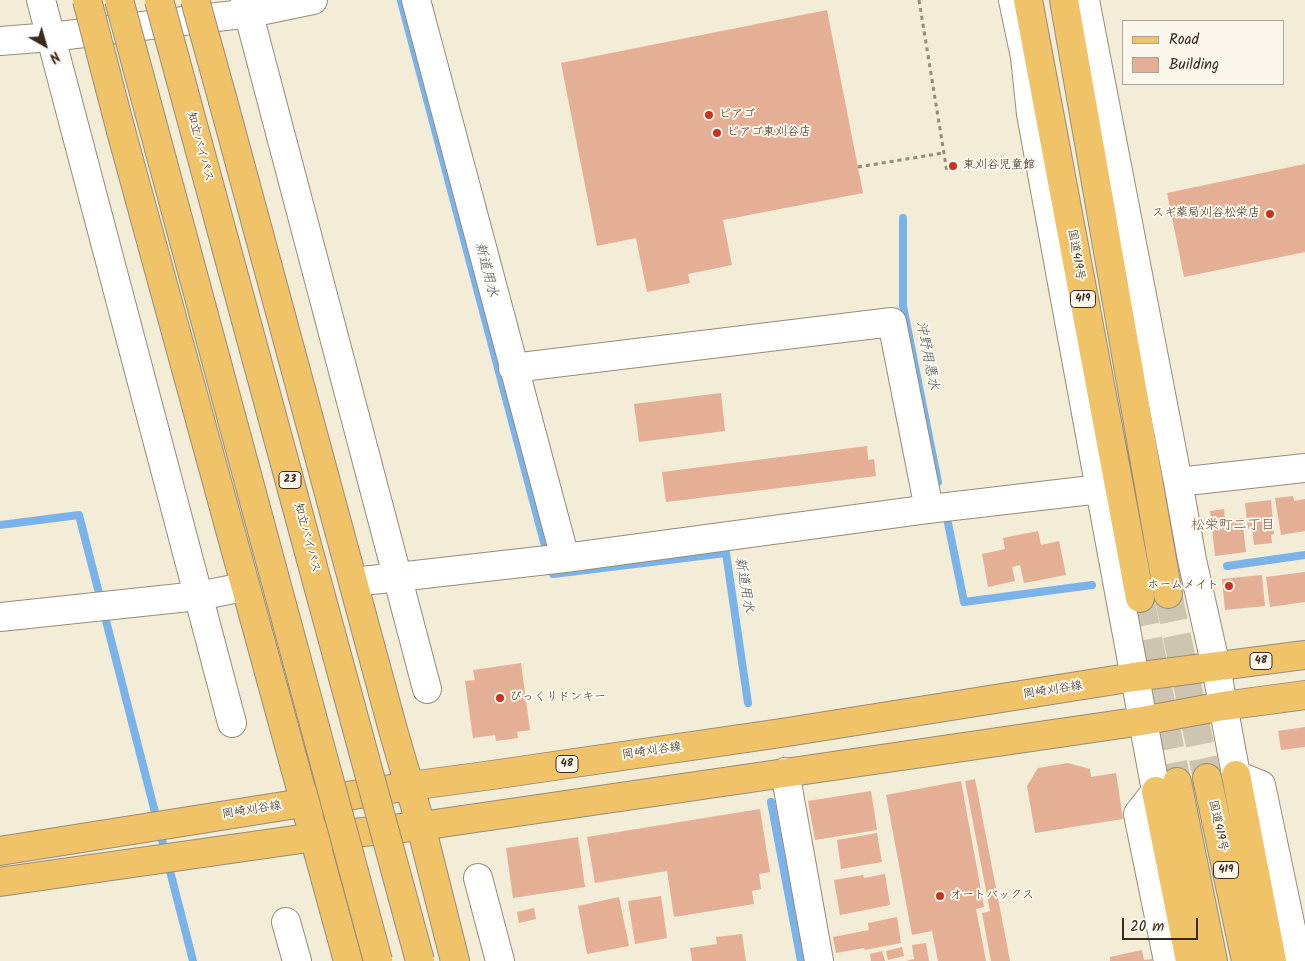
<!DOCTYPE html>
<meta charset="utf-8">
<style>
body{margin:0}
#map{position:relative;width:1305px;height:961px;overflow:hidden;background:#f3ecd6;font-family:Kalam,sans-serif}
canvas{display:block}
.legend{position:absolute;left:1122px;top:20px;width:162px;height:65px;box-sizing:border-box;background:#fbf7ec;border:1px solid #aea59a;margin:0;padding:6px 9px;list-style:none;font-size:15px;color:#3b2a1e}
.legend li{display:flex;align-items:center;gap:10px;height:25px}
.legend b{width:25px;border:1px solid #aea59a}
.north{position:absolute;left:20px;top:20px;width:50px;height:50px;-webkit-text-stroke:4px #fbf7ec;paint-order:stroke;rotate:142deg;font-size:14px;font-weight:700;line-height:20px;text-align:center;color:#3b2a1e}
.north::after{content:'';display:block;margin:auto;width:18px;height:22px;background:#3b2a1e;clip-path:polygon(50% 0,100% 100%,50% 72%,0 100%)}
.scale{position:absolute;left:1122px;top:918px;width:76px;height:22px;box-sizing:border-box;border:2px solid #3b2a1e;border-top:0;padding-left:6px;font-size:15px;line-height:18px;white-space:nowrap;color:#3b2a1e;-webkit-text-stroke:4px #fbf7ec;paint-order:stroke}
</style>
<div id="map">
<canvas width="1305" height="961"></canvas>
<ul class="legend">
<li><b style="height:6px;background:#f1c369"></b>Road</li>
<li><b style="height:14px;background:#e4af94"></b>Building</li>
</ul>
<div class="north">N</div>
<div class="scale">20 m</div>
</div>
<script>
const context = document.querySelector('canvas').getContext('2d');
context.lineJoin = 'round';
const poly = rows => new Path2D(rows.map(r => 'M' + r).join(''));
function stroke(path, color, width, dash) { context.strokeStyle = color; context.lineWidth = width; context.lineCap = dash ? 'butt' : 'round'; context.setLineDash(dash || []); context.stroke(path); }
function fillPath(path, color) { context.fillStyle = color; context.fill(path, 'evenodd'); }
function drawText(font, color, halo, rows, align = 'center') {
  context.font = font + ' Kalam,"Klee One",sans-serif'; context.lineWidth = 4; context.setLineDash([]); context.textBaseline = 'middle'; context.strokeStyle = halo; context.fillStyle = color; for (const [text, x, y, turn = 0] of rows) {
    context.save(); context.translate(x, y); context.rotate((+turn || 0) * Math.PI / 180); context.textAlign = isNaN(turn) ? turn : align; if (halo) context.strokeText(text, 0, 0); context.fillText(text, 0, 0); context.restore();
  }
}
stroke(poly([
 [401,1,545,546],
 [903,218,903,306,938,482],
 [948,523,964,602,1092,585],
 [0,525,79,515,193,961],
 [1227,566,1305,555],
 [553,574,726,553,748,703],
 [771,802,801,961]
]), '#79b3ea', 8);
fillPath(poly([
 [827,10,863,193,723,220,732,265,688,274,690,283,647,292,636,238,597,246,561,63],
 [1305,164,1305,252,1184,277,1167,193],
 [721,393,725,431,639,442,634,404],
 [867,446,868,460,874,459,876,476,666,502,662,472],
 [1293,496,1294,501,1305,499,1305,531,1281,535,1275,498],
 [1271,500,1274,534,1271,535,1272,543,1254,545,1252,528,1248,529,1245,503],
 [1224,509,1225,520,1242,518,1246,552,1215,556,1210,511],
 [1038,531,1041,545,1059,541,1066,575,1024,583,1020,565,1012,567,1015,581,988,587,982,554,1005,549,1003,538],
 [1305,572,1305,602,1270,607,1266,577],
 [1262,575,1265,606,1225,610,1222,579],
 [521,663,530,730,517,732,518,738,496,741,495,735,473,738,465,681,475,680,473,670],
 [1305,727,1305,747,1281,750,1278,731],
 [1068,763,1090,769,1091,777,1116,773,1123,819,1035,833,1027,786,1038,768],
 [975,779,1010,961,991,961,982,913,990,911,965,781],
 [961,781,984,907,976,909,986,961,938,961,932,931,912,935,886,795],
 [871,791,877,830,815,840,808,801],
 [760,809,770,872,759,874,761,889,752,891,754,904,674,917,667,871,595,883,587,837],
 [877,833,882,862,841,869,837,840],
 [578,837,585,887,513,898,506,848],
 [885,874,890,905,840,915,834,880,863,875,864,878],
 [661,896,667,938,635,944,628,901],
 [619,897,629,946,587,954,578,906],
 [534,908,536,919,519,923,517,912],
 [897,917,901,943,865,950,864,948,836,953,833,937,869,930,868,923],
 [742,934,746,961,692,961,690,948,717,944,716,937],
 [926,943,929,961,906,961,914,959,912,945],
 [902,947,904,956,888,960,886,951],
 [1142,950,1144,960,1152,959,1152,961,1110,961,1110,957],
 [882,951,885,961,871,961,870,954]
]), '#e4af94');
stroke(poly([
 [1168,594,1207,778],
 [1140,598,1177,782]
]), '#cec5b1', 28, [28, 14]);
const minor = poly([
 [41,0,232,723],
 [245,0,427,689],
 [416,0,565,558],
 [1013,0,1025,57,1031,114,1100,489],
 [1085,0,1178,482],
 [0,41,51,37,250,13,313,0],
 [513,368,892,322,929,509],
 [354,582,565,558,929,509,1100,489,1156,791,1138,814,1168,961],
 [0,617,198,596,244,587],
 [785,772,819,961],
 [478,878,500,961],
 [286,922,297,961],
 [1298,961,1261,785,1236,775,1216,667,1192,560,1178,482,1305,468]
]);
const major = poly([
 [0,851,410,786,485,776,781,733,1134,677,1305,655],
 [0,882,315,837,421,826,1142,721,1223,706,1305,695]
]);
const highway = poly([
 [1028,0,1140,598],
 [1064,0,1168,594],
 [223,101,393,730,421,826,455,961],
 [121,131,348,961],
 [1236,775,1272,961],
 [1207,778,1246,961],
 [1177,782,1213,961],
 [1156,791,1190,961]
]);
stroke(minor, '#978b7a', 30);
stroke(major, '#978b7a', 30);
stroke(highway, '#978b7a', 30);
stroke(poly([
 [919,0,947,172],
 [858,167,943,153]
]), '#978b7a', 3, [4, 4]);
stroke(minor, '#fff', 28);
stroke(major, '#f1c369', 28);
stroke(highway, '#f1c369', 28);
const highwayBridge = poly([
 [87,0,121,131],
 [119,0,378,961],
 [159,0,420,961],
 [195,0,223,101]
]);
stroke(highwayBridge, '#978b7a', 30, []);
stroke(highwayBridge, '#f1c369', 28);
for (const [x, y, r, color] of [
 [709,115,5,"#c8321e"],
 [717,133,5,"#c8321e"],
 [953,166,5,"#c8321e"],
 [1270,214,5,"#c8321e"],
 [1229,586,5,"#c8321e"],
 [500,698,5,"#c8321e"],
 [940,896,5,"#c8321e"]
]) { const dot = new Path2D(); dot.arc(x, y, r, 0, 2 * Math.PI); context.fillStyle = color; context.fill(dot); stroke(dot, '#fbf7ec', 2); }
for (const [x, y, w] of [
 [1083,299,25],
 [290,480,22],
 [1261,661,22],
 [567,764,22],
 [1226,870,25]
]) { const box = new Path2D(); box.roundRect(x - w / 2, y - 8.5, w, 17, 4); context.fillStyle = '#fbf7ec'; context.fill(box); stroke(box, '#3b2a1e', 1); }
drawText('bold 11px', '#3b2a1e', null, [
 ["419",1083,299],
 ["23",290,480],
 ["48",1261,661],
 ["48",567,764],
 ["419",1226,870]
]);
drawText('12px', '#3b2a1e', '#fbf7ec', [
 ["ピアゴ",719,115],
 ["ピアゴ東刈谷店",727,133],
 ["東刈谷児童館",963,166],
 ["スギ薬局刈谷松栄店",1260,214,"right"],
 ["ホームメイト",1219,586,"right"],
 ["びっくりドンキー",510,698],
 ["オートバックス",950,896]
], 'left');
drawText('12px', '#3b2a1e', '#fbf7ec', [
 ["知立バイパス",199,147,75],
 ["国道419号",1075,255,80],
 ["知立バイパス",306,538,75],
 ["岡崎刈谷線",1053,691,-9],
 ["岡崎刈谷線",652,752,-8],
 ["岡崎刈谷線",252,811,-9],
 ["国道419号",1217,826,78]
]);
drawText('italic 14px', '#515a65', '#fbf7ec', [
 ["新道用水",485,270,75],
 ["沖野用悪水",926,356,79],
 ["新道用水",743,585,80]
]);
drawText('14px', '#765947', '#fbf7ec', [
 ["松栄町二丁目",1233,527]
]);
</script>
